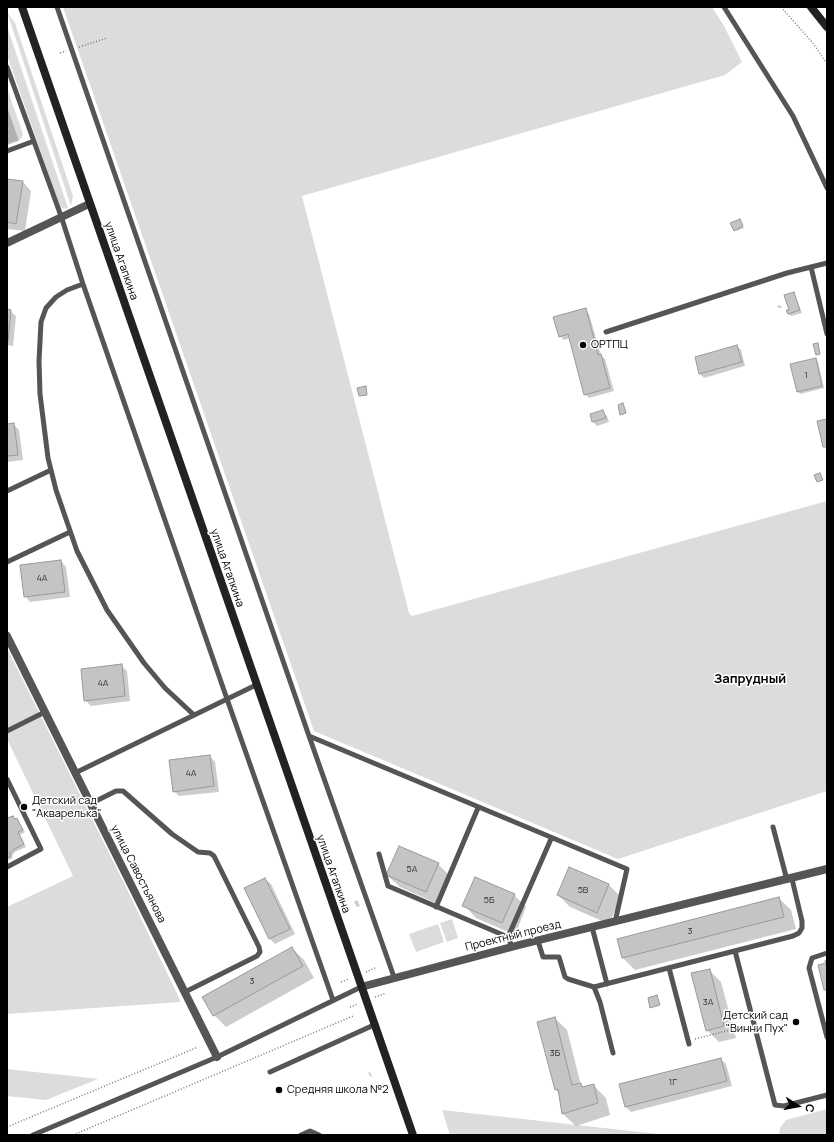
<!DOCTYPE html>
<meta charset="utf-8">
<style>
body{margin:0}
#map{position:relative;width:834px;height:1142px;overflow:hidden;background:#fff;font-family:Manrope,sans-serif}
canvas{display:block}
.frame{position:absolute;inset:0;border:8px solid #000;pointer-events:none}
.north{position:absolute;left:778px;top:1086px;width:40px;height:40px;-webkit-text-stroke:3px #fff;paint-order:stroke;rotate:101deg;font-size:11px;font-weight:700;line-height:16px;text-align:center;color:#000}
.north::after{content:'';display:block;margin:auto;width:14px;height:18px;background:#000;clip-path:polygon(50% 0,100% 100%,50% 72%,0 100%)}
</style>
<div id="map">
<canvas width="834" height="1142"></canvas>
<div class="frame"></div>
<div class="north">С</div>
</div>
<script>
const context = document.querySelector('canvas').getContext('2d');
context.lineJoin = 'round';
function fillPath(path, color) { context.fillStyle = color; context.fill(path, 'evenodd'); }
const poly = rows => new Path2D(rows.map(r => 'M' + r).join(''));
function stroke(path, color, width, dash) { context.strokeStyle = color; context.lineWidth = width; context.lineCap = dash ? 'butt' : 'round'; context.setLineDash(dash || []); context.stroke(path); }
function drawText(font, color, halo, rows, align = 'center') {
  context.font = font + ' Manrope,sans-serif'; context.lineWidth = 3; context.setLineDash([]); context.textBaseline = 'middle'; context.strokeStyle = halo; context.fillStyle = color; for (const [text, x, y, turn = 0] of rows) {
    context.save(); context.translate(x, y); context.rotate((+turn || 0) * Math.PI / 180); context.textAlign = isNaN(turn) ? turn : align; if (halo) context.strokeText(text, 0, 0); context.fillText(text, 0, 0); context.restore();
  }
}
fillPath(poly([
 [63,7,712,7,724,26,742,62,725,75,302,196,409,613,412,616,827,501,827,791,618,859,314,731],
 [7,12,15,23,73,196,71,206],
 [7,26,68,208,65,209,60,207,7,55],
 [7,88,23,134,21,139,7,144,7,131,9,130,7,123],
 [7,648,124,883,181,1002,7,1014,7,907,73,876,7,739],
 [452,919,458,938,447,942,440,923],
 [438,924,444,942,416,952,409,934],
 [7,1069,82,1077,98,1079,46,1100,7,1096],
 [827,1109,827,1135,779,1135,780,1128,786,1120],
 [442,1110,667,1135,450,1135]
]), '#dcdcdc');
fillPath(poly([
 [7,107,19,141,7,145],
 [7,180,23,182,31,191,25,231,7,229],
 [740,221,744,228,736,231,735,230],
 [794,293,802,313,791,316,788,314],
 [780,305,782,308,779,308,777,306],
 [7,310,10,311,16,316,13,346,7,345],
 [585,310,589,314,601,355,605,359,614,391,589,398,585,394,570,338,564,340,560,336],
 [737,346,741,350,745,366,704,378,700,374],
 [815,359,818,362,824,388,800,394,798,391],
 [603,412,607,416,609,422,597,426,593,422,591,415],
 [7,425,14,425,19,430,23,460,7,462],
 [61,561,66,567,70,597,30,602,25,596],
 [121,665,127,671,130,701,91,706,85,700],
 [210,756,215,762,219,792,179,796,174,791],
 [7,817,8,820,17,819,19,822,25,832,20,835,26,847,15,852,12,856,13,858,9,860,7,858],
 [438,864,450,876,438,904,400,887,387,875],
 [265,879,271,884,295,934,275,944,269,938],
 [609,885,621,897,609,924,570,907,558,895],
 [514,895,526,907,515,935,476,918,464,905],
 [779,898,791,910,796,929,635,970,623,958,618,940],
 [357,900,360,906,357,907,354,902],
 [292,948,304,960,314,978,226,1027,214,1015],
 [709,970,721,982,736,1038,719,1042,707,1030],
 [555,1018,567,1030,581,1085,584,1088,593,1085,606,1098,610,1115,576,1126,563,1114,560,1094,556,1090],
 [720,1059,726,1064,732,1086,631,1112,626,1107,620,1084],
 [370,1072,372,1077,371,1077,368,1073]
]), '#0003');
const building = poly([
 [7,179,23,181,16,224,7,222,7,179],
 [740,219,743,226,734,231,730,223,740,219],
 [794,292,800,310,788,314,786,310,789,310,784,295,794,292],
 [586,308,598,355,601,354,610,388,584,395,568,334,559,337,553,317,586,308],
 [7,309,11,310,8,341,7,340,7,309],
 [818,343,820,354,816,355,813,344,818,343],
 [737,345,742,362,699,374,695,357,737,345],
 [816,358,822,386,797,392,790,364,816,358],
 [366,386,367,395,359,396,357,388,366,386],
 [623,403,626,413,620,415,618,405,623,403],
 [603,410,606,418,592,422,590,414,603,410],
 [827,419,827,447,823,447,817,421,827,419],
 [14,423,18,455,7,456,7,424,14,423],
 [820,473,823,480,817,482,814,475,820,473],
 [61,560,65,592,24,597,20,565,61,560],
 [122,664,125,696,84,701,81,669,122,664],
 [210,755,214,786,173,792,169,760,210,755],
 [13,816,15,819,17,818,23,830,18,832,24,844,13,850,10,853,11,856,7,858,7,818,13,816],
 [399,846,439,863,426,892,386,875,399,846],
 [569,867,609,884,597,913,557,895,569,867],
 [475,877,515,894,502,923,462,906,475,877],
 [265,878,290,929,269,939,244,888,265,878],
 [779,897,784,917,622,958,617,939,779,897],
 [292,947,303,966,213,1016,202,997,292,947],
 [825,961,827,961,827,990,824,990,818,965,826,963,825,961],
 [710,969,724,1026,706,1031,691,973,710,969],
 [657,995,660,1005,650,1008,648,998,657,995],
 [555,1017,572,1085,581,1083,582,1087,594,1084,598,1103,562,1114,558,1089,555,1090,537,1022,555,1017],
 [721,1058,727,1081,625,1107,619,1084,721,1058]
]);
fillPath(building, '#c4c4c4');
stroke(building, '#999', 1);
stroke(poly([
 [781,7,813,43,827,64],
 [79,47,107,38],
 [60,53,66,51],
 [366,972,377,967],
 [341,982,349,979],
 [375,997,386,993],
 [350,1007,358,1004],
 [695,1039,746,1026],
 [7,1127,198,1047],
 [73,1135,353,1016]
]), '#777', 1.5, [1, 2]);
stroke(poly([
 [57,7,309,736,394,977],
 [724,7,793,116,827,188],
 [7,67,61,216,83,284,227,699,333,1000],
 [7,151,34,141],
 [811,267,827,334],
 [83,284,67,290,56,297,46,308,41,322,39,361,40,394,48,458,56,490,77,551,107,610,144,663,165,688,194,715],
 [606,332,787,273,827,263],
 [7,491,51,470],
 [7,562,70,532],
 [7,731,45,712],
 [309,736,627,869,615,922],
 [75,773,256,685],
 [7,779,41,849,7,867],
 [90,804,116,791,123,791,172,834,198,852,210,853,214,856,259,947,260,952,257,956,185,992],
 [773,827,787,880],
 [379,854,388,886,508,937],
 [436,907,478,808],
 [592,927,607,984],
 [538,941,543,957,559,957,565,977,568,979,594,987,793,936,799,933,802,928,802,921,792,879],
 [512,947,508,937,551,839],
 [735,951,775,1105,784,1106,827,1095],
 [827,953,812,958,809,968,827,1037],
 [669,968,689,1044],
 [594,987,600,1002,613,1053],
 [270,1072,374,1025],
 [33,1135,217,1057,361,987],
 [301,1135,310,1131,319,1135]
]), '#555', 5);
stroke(poly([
 [7,243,89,204],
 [7,636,217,1057],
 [361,987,519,945,827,869]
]), '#555', 8);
stroke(poly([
 [22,7,413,1135],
 [811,7,827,27]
]), '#222', 8);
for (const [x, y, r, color] of [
 [583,345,4,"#000"],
 [24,807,4,"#000"],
 [796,1022,4,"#000"],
 [279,1090,4,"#000"]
]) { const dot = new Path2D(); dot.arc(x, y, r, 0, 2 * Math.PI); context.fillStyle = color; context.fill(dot); stroke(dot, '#fff', 1.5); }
drawText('9px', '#313131', null, [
 ["1",806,375],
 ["4А",42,578],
 ["4А",103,683],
 ["4А",191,773],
 ["5А",412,869],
 ["5В",583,890],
 ["5Б",489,900],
 ["3",690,931],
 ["3",252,981],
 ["3А",708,1002],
 ["3Б",555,1053],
 ["1Г",673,1082]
]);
drawText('11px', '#000', '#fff', [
 ["улица Агапкина",121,261,71],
 ["улица Агапкина",227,568,71],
 ["улица Савостьянова",138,874,63],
 ["улица Агапкина",333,874,71],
 ["Проектный проезд",513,936,-14]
]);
drawText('11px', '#000', '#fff', [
 ["ОРТПЦ",591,345],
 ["Детский сад",32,801],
 ["\"Акварелька\"",32,814],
 ["Детский сад",788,1016,"right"],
 ["\"Винни Пух\"",788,1029,"right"],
 ["Средняя школа №2",287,1090]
], 'left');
drawText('bold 13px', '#000', '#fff', [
 ["Запрудный",750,679]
]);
</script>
